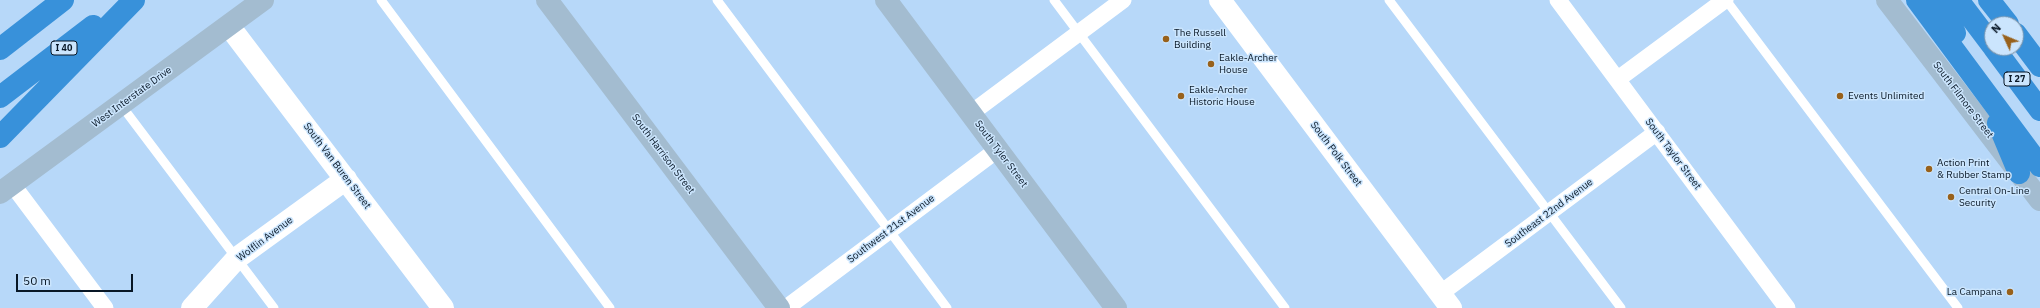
<!DOCTYPE html>
<style>
body{margin:0}
#map{position:relative;width:2040px;height:308px;overflow:hidden;background:#b7d8f9;font-family:"IBM Plex Sans",sans-serif}
canvas{display:block}
.north{position:absolute;left:1984px;top:16px;width:40px;height:40px;box-sizing:border-box;background:#cbe5fd;border:1px solid #7d93a7;border-radius:50%;rotate:314deg;font-size:11px;font-weight:700;line-height:16px;text-align:center;color:#081726}
.north::after{content:'';display:block;margin:auto;width:14px;height:18px;background:#98611b;clip-path:polygon(50% 0,100% 100%,50% 72%,0 100%)}
.scale{position:absolute;left:16px;top:274px;width:117px;height:18px;box-sizing:border-box;border:2px solid #081726;border-top:0;padding-left:5px;font-size:12px;line-height:14px;white-space:nowrap;color:#081726;-webkit-text-stroke:3px #cbe5fd;paint-order:stroke}
</style>
<div id="map">
<canvas width="2040" height="308"></canvas>
<div class="north">N</div>
<div class="scale">50 m</div>
</div>
<script>
const context = document.querySelector('canvas').getContext('2d');
context.lineJoin = 'round';
const poly = rows => new Path2D(rows.map(r => 'M' + r).join(''));
function stroke(path, color, width, dash) { context.strokeStyle = color; context.lineWidth = width; context.lineCap = dash ? 'butt' : 'round'; context.setLineDash(dash || []); context.stroke(path); }
function drawText(font, color, halo, rows, align = 'center') {
  context.font = font + ' "IBM Plex Sans",sans-serif'; context.lineWidth = 3; context.setLineDash([]); context.textBaseline = 'middle'; context.strokeStyle = halo; context.fillStyle = color; for (const [text, x, y, turn = 0] of rows) {
    context.save(); context.translate(x, y); context.rotate((+turn || 0) * Math.PI / 180); context.textAlign = isNaN(turn) ? turn : align; if (halo) context.strokeText(text, 0, 0); context.fillText(text, 0, 0); context.restore();
  }
}
stroke(poly([
 [381,0,610,308],
 [717,0,947,308],
 [1054,0,1285,308],
 [1389,0,1621,308],
 [1726,0,1958,308],
 [121,105,274,308]
]), '#fff', 9);
stroke(poly([
 [1558,0,1787,308],
 [1618,79,1725,0],
 [970,114,1123,0],
 [12,184,105,308],
 [1441,293,1657,132],
 [786,308,997,150]
]), '#fff', 17);
stroke(poly([
 [1220,0,1451,308],
 [229,26,443,308],
 [192,308,237,258,346,179]
]), '#fff', 22);
stroke(poly([
 [547,0,779,308],
 [886,0,1116,308],
 [1887,0,2040,200],
 [0,193,263,0]
]), '#a3bcd0', 22);
stroke(poly([
 [1917,0,2040,166],
 [1937,0,1955,33],
 [1958,0,1992,45],
 [1989,0,2008,24],
 [2016,34,2040,66],
 [1994,48,2040,110],
 [0,49,63,0],
 [0,97,93,26],
 [1998,123,2019,173],
 [0,137,134,0]
]), '#3891da', 22);
for (const [x, y, r, color] of [
 [1166,39,4,"#98611b"],
 [1211,64,4,"#98611b"],
 [1181,96,4,"#98611b"],
 [1840,96,4,"#98611b"],
 [1929,169,4,"#98611b"],
 [1951,197,4,"#98611b"],
 [2010,292,4,"#98611b"]
]) { const dot = new Path2D(); dot.arc(x, y, r, 0, 2 * Math.PI); context.fillStyle = color; context.fill(dot); stroke(dot, '#cbe5fd', 1.5); }
for (const [x, y, w] of [
 [64,48,26],
 [2017,79,26]
]) { const box = new Path2D(); box.roundRect(x - w / 2, y - 7, w, 14, 3); context.fillStyle = '#cbe5fd'; context.fill(box); stroke(box, '#081726', 1); }
drawText('bold 9px', '#081726', null, [
 ["I 40",64,48],
 ["I 27",2017,79]
]);
drawText('10px', '#081726', '#cbe5fd', [
 ["The Russell",1174,33],
 ["Building",1174,45],
 ["Eakle-Archer",1219,58],
 ["House",1219,70],
 ["Eakle-Archer",1189,90],
 ["Historic House",1189,102],
 ["Events Unlimited",1848,96],
 ["Action Print",1937,163],
 ["& Rubber Stamp",1937,175],
 ["Central On-Line",1959,191],
 ["Security",1959,203],
 ["La Campana",2002,292,"right"]
], 'left');
drawText('10px', '#081726', '#cbe5fd', [
 ["West Interstate Drive",132,97,-36],
 ["South Filmore Street",1963,100,53],
 ["South Harrison Street",663,154,53],
 ["South Tyler Street",1001,154,53],
 ["South Polk Street",1336,154,53],
 ["South Taylor Street",1673,154,53],
 ["South Van Buren Street",337,166,53],
 ["Southeast 22nd Avenue",1549,213,-37],
 ["Southwest 21st Avenue",891,229,-37],
 ["Wolflin Avenue",265,239,-37]
]);
</script>
